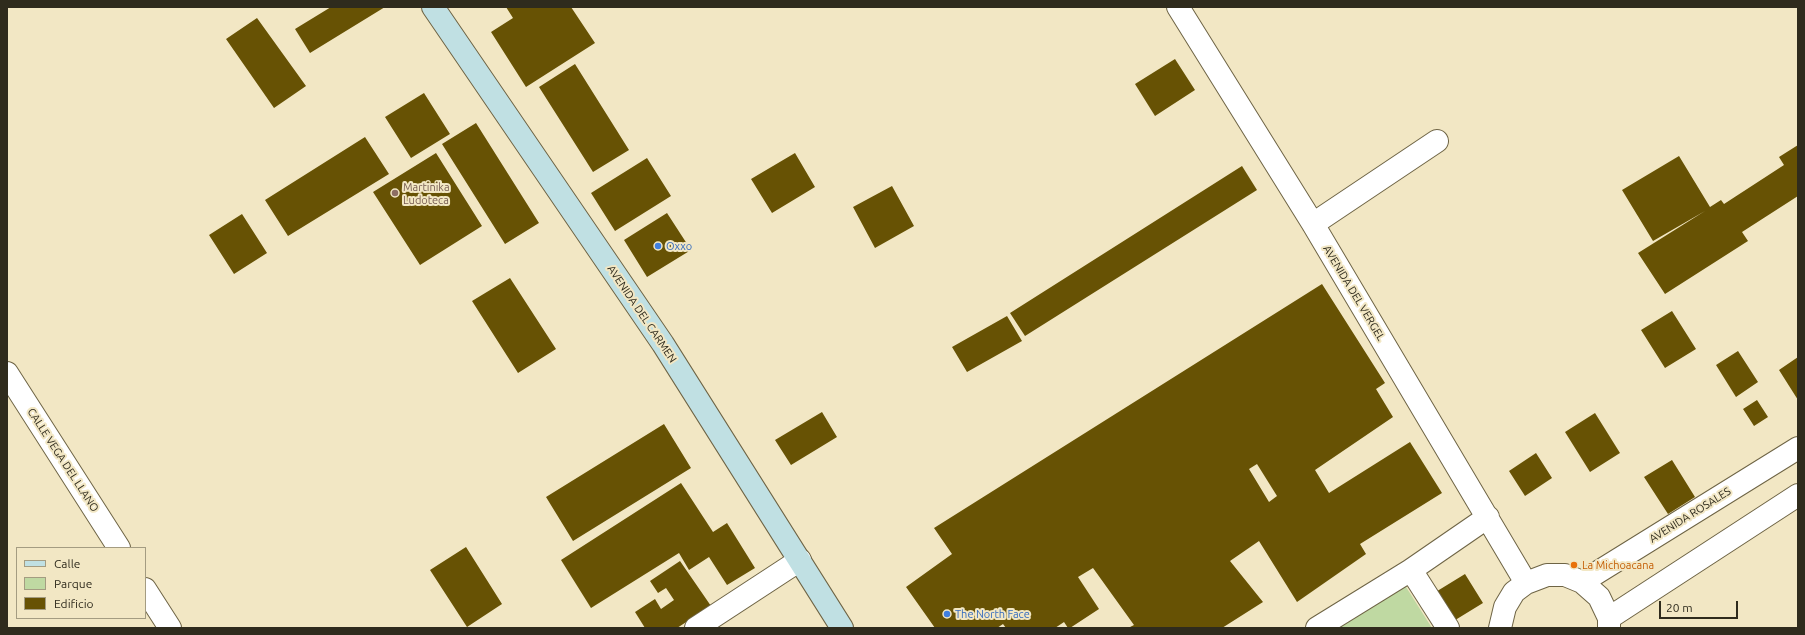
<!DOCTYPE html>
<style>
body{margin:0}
#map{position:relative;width:1805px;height:635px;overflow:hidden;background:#f2e7c4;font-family:Ubuntu,sans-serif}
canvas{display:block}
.frame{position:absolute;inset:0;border:8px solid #2f2b1d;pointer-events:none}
.legend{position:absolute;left:16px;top:547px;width:130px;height:72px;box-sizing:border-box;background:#f2e7c4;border:1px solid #a49c81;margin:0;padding:5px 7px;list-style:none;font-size:12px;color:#2f2b1d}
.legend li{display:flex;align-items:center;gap:8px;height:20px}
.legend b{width:20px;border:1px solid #a49c81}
.scale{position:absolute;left:1659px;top:601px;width:79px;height:18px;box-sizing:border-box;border:2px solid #2f2b1d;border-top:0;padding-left:5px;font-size:12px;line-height:14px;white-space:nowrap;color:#2f2b1d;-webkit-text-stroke:3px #f2e7c4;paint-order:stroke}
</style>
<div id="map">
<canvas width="1805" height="635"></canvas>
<div class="frame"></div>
<ul class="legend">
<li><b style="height:5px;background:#c0e0e3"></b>Calle</li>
<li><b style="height:11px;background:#bfd9a2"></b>Parque</li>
<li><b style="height:11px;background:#675204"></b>Edificio</li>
</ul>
<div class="scale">20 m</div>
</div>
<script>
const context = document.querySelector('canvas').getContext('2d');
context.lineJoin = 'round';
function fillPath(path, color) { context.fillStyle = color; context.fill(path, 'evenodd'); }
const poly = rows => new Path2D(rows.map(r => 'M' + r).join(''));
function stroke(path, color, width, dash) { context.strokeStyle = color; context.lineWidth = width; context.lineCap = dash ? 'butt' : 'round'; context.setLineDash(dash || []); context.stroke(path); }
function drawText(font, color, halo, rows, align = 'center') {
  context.font = font + ' Ubuntu,sans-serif'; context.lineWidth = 4; context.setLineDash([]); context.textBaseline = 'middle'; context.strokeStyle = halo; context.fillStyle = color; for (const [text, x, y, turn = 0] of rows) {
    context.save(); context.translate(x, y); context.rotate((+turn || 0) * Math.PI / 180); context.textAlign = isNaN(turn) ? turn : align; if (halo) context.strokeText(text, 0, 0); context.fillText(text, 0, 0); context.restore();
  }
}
fillPath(poly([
 [1401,579,1432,628,1323,628]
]), '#bfd9a2');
fillPath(poly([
 [331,7,385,7,310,53,295,29],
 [506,7,571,7,595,43,526,87,491,32,513,18],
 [257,18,306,86,274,108,226,39],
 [1175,59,1195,90,1155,116,1135,84],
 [575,64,629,150,593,172,539,87],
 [424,93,450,134,411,158,385,117],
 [476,123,539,223,505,244,442,144],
 [365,137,389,174,288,236,265,200],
 [1798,145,1798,196,1742,232,1748,241,1665,294,1638,253,1705,211,1653,241,1622,190,1679,156,1710,207,1721,200,1724,204,1784,165,1779,157],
 [436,153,482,226,420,265,373,192],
 [795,153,815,187,772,213,751,179],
 [647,158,671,196,615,231,591,193],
 [1242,166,1257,190,1025,336,1010,313],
 [892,186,914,226,875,248,853,207],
 [667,213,691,250,647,277,624,240],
 [242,214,267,253,234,274,209,235],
 [510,278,556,349,518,373,472,301],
 [1322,284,1385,383,1376,389,1393,417,1315,470,1329,493,1410,442,1442,493,1360,544,1366,554,1297,602,1259,541,1230,561,1263,602,1222,628,1128,628,1134,625,1093,568,1078,577,1099,609,1070,628,1068,628,1064,622,1055,628,1006,628,1003,624,997,628,935,628,906,587,952,554,934,528],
 [1257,464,1277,496,1269,502,1249,469],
 [1672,311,1696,349,1665,368,1641,330],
 [1007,316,1022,341,967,372,952,347],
 [1738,351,1758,382,1736,397,1716,365],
 [1798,357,1798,400,1779,370],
 [1757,400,1768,417,1754,426,1743,409],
 [822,412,837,437,791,465,775,440],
 [1595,413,1620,453,1590,472,1565,432],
 [664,424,691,468,573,541,546,497],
 [1536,453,1552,478,1525,496,1509,471],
 [1672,460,1695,497,1668,514,1644,477],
 [681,483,713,532,727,523,755,568,727,585,709,557,689,570,679,553,591,608,561,560],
 [466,547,502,604,467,627,430,570],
 [680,561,711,606,677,628,645,628,635,612,655,599,661,609,674,600,666,588,658,593,650,581],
 [1465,574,1483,603,1452,622,1434,593]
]), '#675204');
const street = poly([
 [1178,7,1313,224,1526,583],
 [1313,224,1437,141],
 [7,373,119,548],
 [1411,570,1448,628],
 [1582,582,1798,448],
 [145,589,170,628],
 [1609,618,1798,495],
 [696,628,800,560],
 [1317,628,1411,570,1488,517],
 [1500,628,1505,607,1514,592,1526,583,1547,575,1565,575,1582,582,1599,597,1609,618,1609,628]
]);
const secondary = poly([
 [433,7,663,344,842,628]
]);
stroke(street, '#6e6445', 24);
stroke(secondary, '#6e6445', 24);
stroke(street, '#fff', 22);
stroke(secondary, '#c0e0e3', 22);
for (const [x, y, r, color] of [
 [395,193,4,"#8d6e63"],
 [658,246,4,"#3f7fe0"],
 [1574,565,4,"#e8710a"],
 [947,614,4,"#3f7fe0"]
]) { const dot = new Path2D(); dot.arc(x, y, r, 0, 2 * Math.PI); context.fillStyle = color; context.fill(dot); stroke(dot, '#f2e7c4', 1.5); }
drawText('11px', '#785e54', '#f2e7c4', [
 ["Martinika",403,187],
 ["Ludoteca",403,200]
], 'left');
drawText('11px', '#366cbe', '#f2e7c4', [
 ["Oxxo",666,246],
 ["The North Face",955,614]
], 'left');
drawText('11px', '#2f2b1d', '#f2e7c4', [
 ["AVENIDA DEL VERGEL",1354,293,59],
 ["AVENIDA DEL CARMEN",642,314,56],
 ["CALLE VEGA DEL LLANO",63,460,57],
 ["AVENIDA ROSALES",1690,515,-32]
]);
drawText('11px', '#c56008', '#f2e7c4', [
 ["La Michoacana",1582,565]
], 'left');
</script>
